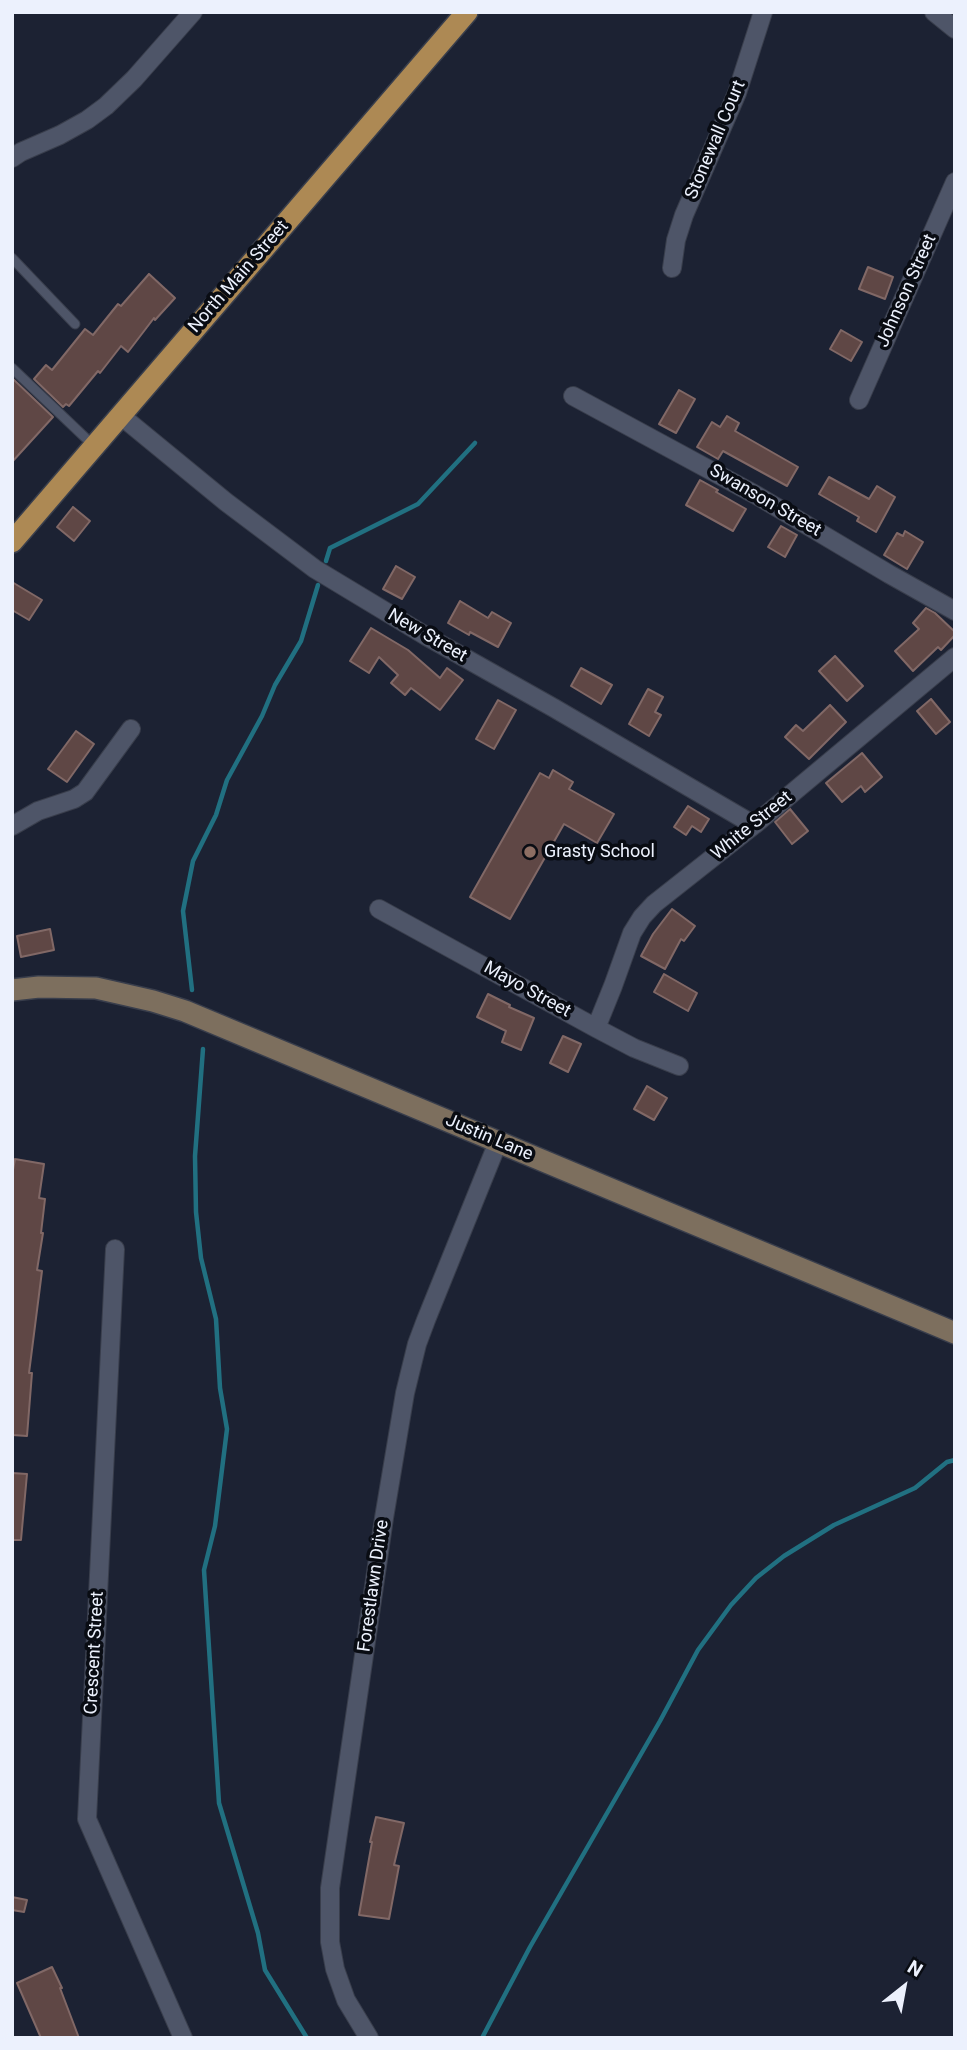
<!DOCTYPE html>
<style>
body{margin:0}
#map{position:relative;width:967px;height:2050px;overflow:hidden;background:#1c2233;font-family:Roboto,sans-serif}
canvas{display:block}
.frame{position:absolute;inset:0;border:14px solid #ecf1fd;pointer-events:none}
.north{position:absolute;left:869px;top:1952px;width:70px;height:70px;-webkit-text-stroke:5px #090c13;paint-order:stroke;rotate:31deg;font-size:19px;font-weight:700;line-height:28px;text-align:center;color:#ecf1fd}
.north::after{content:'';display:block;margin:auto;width:24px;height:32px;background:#ecf1fd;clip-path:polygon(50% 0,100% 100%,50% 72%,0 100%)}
</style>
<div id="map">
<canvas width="967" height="2050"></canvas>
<div class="frame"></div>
<div class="north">N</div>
</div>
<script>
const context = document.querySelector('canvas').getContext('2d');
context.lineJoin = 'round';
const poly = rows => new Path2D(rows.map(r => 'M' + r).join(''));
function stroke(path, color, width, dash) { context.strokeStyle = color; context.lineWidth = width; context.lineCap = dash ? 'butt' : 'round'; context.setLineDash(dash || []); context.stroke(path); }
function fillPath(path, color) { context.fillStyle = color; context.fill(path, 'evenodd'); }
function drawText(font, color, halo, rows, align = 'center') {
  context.font = font + ' Roboto,sans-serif'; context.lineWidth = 7; context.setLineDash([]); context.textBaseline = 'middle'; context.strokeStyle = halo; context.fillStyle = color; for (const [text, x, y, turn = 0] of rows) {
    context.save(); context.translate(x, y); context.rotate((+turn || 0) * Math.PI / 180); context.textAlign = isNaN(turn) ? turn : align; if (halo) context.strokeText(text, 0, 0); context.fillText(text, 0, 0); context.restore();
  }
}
stroke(poly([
 [326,561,330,548,418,504,475,443],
 [192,990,183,911,193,861,216,815,227,780,262,716,275,685,301,641,318,585],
 [203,1049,195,1156,196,1212,201,1258,216,1319,220,1388,227,1429,215,1526,204,1570,219,1803,258,1933,265,1970,307,2038],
 [482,2038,530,1947,660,1721,698,1650,731,1605,756,1578,784,1556,834,1525,915,1488,947,1462,955,1460]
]), '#217081', 4.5);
const building = poly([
 [868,267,893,277,885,299,859,289,868,267],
 [149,274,175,298,155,320,154,318,128,352,121,346,100,373,98,371,69,406,66,404,63,407,34,379,46,365,52,370,85,329,93,335,118,304,121,306,149,274],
 [841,330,862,342,851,361,830,349,841,330],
 [12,378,53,417,12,462,12,378],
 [679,390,695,399,676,433,659,424,679,390],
 [727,416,739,423,735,431,798,467,787,486,723,451,718,459,697,447,712,422,720,427,727,416],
 [829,477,869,499,877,486,895,497,876,532,857,521,859,517,819,494,829,477],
 [700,480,718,490,716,492,746,509,733,531,686,505,700,480],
 [73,507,90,521,74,541,57,527,73,507],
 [781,526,797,535,785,557,768,547,781,526],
 [905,531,923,542,907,569,884,555,897,533,903,536,905,531],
 [396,566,415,577,402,599,383,589,396,566],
 [12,582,42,600,29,620,12,610,12,582],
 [460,601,488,618,492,612,511,623,498,647,470,632,469,635,448,623,460,601],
 [926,608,935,613,955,632,955,635,941,650,938,647,913,671,895,651,919,629,913,623,926,608],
 [371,628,408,650,440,678,447,668,463,680,440,710,411,688,405,695,391,683,398,675,379,657,369,673,350,661,371,628],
 [835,656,863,686,847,701,819,671,835,656],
 [581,668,612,685,601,704,571,686,581,668],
 [648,689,663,697,655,712,661,715,649,736,629,724,648,689],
 [931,699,950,722,936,734,917,711,931,699],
 [498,700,516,710,494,749,476,739,498,700],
 [830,705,846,722,809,759,785,737,796,725,803,731,830,705],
 [76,731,94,744,67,782,48,769,76,731],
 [862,753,882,777,865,792,861,786,842,802,826,783,862,753],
 [553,770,573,782,569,789,614,814,597,843,564,824,510,919,470,897,540,773,549,778,553,770],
 [688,806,709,819,701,832,692,826,686,835,674,827,688,806],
 [790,809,808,831,792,844,775,822,790,809],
 [672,909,695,926,684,941,681,939,665,969,641,956,653,934,672,909],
 [50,929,54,950,21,957,17,936,50,929],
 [664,974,697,993,688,1011,654,992,664,974],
 [488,994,510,1005,509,1007,534,1018,521,1050,502,1042,506,1031,477,1017,488,994],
 [563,1036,581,1044,568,1072,550,1063,563,1036],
 [647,1086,667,1098,654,1120,634,1109,647,1086],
 [15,1159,44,1164,39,1198,45,1199,41,1233,43,1233,37,1270,42,1271,29,1373,32,1373,27,1436,12,1435,12,1175,15,1159],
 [12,1473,27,1474,21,1540,12,1540,12,1473],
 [376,1817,404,1823,394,1865,399,1866,389,1919,359,1915,372,1842,370,1842,376,1817],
 [12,1897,27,1900,24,1912,12,1910,12,1897],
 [52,1967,62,1988,60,1988,79,2038,41,2038,17,1983,52,1967]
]);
fillPath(building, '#5f4745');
stroke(building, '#816866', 2);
const lane = poly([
 [12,258,75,324],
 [12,368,94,446]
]);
const street = poly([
 [934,12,955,29],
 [12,158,21,152,60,135,87,120,106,106,134,79,193,12],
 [672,268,676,240,684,215,737,93,763,12],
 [573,396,756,495,889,574,955,611],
 [859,400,955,182],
 [120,415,226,502,315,569,426,636,554,708,754,825],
 [12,826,38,811,74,799,85,792,131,729],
 [379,909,596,1028,634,1048,679,1066],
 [596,1028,613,986,632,933,642,917,654,904,754,825,955,657],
 [115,1249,87,1819,183,2038],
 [369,2038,346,2000,335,1969,330,1942,330,1888,384,1518,405,1393,417,1344,426,1320,498,1142]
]);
const secondary = poly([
 [12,990,39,987,96,988,153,1001,185,1011,955,1333]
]);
const primary = poly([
 [12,542,467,12]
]);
stroke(lane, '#393e4c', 11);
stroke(street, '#393e4c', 20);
stroke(secondary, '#393e4c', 24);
stroke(primary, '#393e4c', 24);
stroke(lane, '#4e5568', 9);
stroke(street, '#4e5568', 18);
stroke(secondary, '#7d6f5e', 21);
stroke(primary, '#ad8954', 21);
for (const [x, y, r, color] of [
 [530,852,7,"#8d6e63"]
]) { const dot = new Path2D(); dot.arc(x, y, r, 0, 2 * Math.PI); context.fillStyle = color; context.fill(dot); stroke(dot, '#090c13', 2.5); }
drawText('18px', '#ecf1fd', '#090c13', [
 ["Stonewall Court",716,140,-67],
 ["North Main Street",239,277,-49],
 ["Johnson Street",907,291,-66],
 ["Swanson Street",765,501,30],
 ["New Street",427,636,30],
 ["White Street",752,826,-39],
 ["Mayo Street",527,990,29],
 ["Justin Lane",489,1138,23],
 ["Forestlawn Drive",374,1586,-82],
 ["Crescent Street",95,1653,-87]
]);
drawText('18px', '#ecf1fd', '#090c13', [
 ["Grasty School",544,852]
], 'left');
</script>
